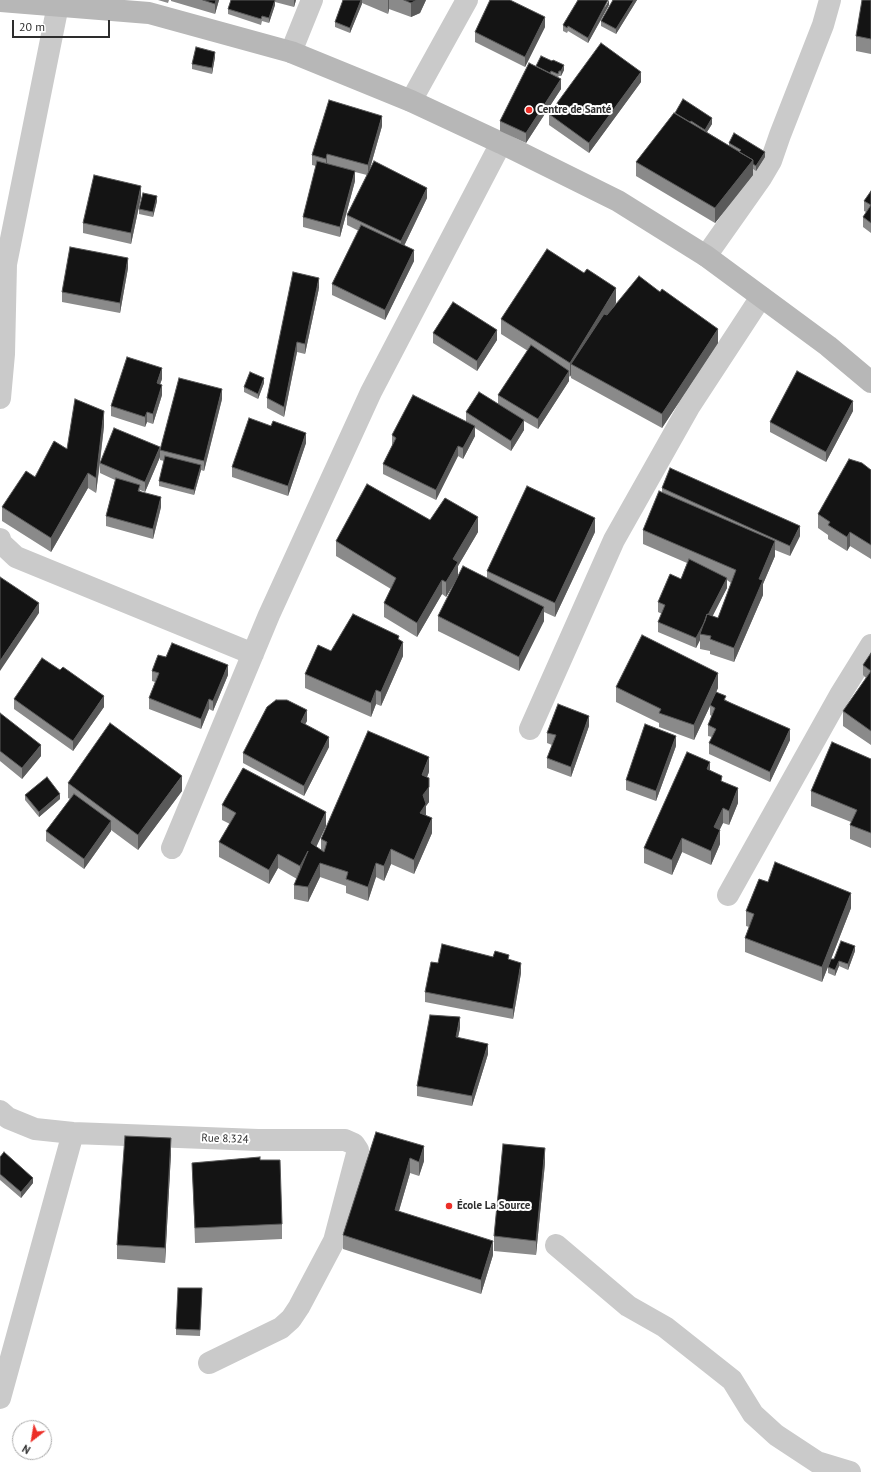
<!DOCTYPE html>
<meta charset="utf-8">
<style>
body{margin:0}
#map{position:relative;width:871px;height:1472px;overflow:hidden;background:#fff;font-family:"PT Sans",sans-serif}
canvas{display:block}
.north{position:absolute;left:12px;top:1420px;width:40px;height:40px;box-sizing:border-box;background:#fff;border:1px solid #ababab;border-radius:50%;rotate:211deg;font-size:11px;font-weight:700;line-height:16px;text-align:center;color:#2d2d2d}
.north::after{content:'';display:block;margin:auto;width:14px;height:18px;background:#ec2e27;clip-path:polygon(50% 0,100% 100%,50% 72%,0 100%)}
.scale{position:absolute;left:12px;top:20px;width:98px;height:18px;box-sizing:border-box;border:2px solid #2d2d2d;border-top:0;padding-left:5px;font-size:12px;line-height:14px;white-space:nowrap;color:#2d2d2d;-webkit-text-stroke:3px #fff;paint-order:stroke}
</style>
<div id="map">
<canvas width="871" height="1472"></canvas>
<div class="north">N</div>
<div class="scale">20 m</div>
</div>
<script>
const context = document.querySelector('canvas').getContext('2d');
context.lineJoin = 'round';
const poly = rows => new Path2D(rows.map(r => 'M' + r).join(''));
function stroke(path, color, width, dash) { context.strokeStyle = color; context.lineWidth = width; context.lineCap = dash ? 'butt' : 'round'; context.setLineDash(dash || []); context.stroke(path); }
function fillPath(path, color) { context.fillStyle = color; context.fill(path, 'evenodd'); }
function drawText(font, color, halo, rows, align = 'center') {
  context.font = font + ' "PT Sans",sans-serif'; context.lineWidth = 4; context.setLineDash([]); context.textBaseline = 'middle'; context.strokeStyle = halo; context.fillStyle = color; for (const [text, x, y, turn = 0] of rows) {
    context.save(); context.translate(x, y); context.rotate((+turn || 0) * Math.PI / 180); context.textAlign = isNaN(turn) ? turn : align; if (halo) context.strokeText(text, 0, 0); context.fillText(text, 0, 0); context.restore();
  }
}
stroke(poly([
 [291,52,312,0],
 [411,101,467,0],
 [706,256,761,178,771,161,780,135,823,25,830,0],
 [0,398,4,354,6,264,58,5],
 [0,539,1,543,16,557,253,654],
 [530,729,614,540,689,407,761,297],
 [172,848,269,615,371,392,501,143],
 [728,895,840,695,871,645],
 [0,1111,8,1118,35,1129,73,1133,258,1140,345,1140,354,1144,358,1150,334,1241,299,1307,291,1319,281,1328,209,1363],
 [556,1245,628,1306,665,1327,732,1380,753,1414,776,1435,817,1462,850,1472],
 [0,1398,73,1133]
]), '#cacaca', 22);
stroke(poly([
 [0,1,149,13,291,52,411,101,501,143,618,201,706,256,828,346,871,382]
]), '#b7b7b7', 22);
fillPath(poly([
 [158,0,169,0,168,3],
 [171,0,219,0,215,14,171,1],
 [231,0,296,0,294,7,275,2,275,5,269,23,262,21,261,25,228,14,228,9],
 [343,0,426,0,420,13,411,17,389,9,388,14,362,3,350,33,335,27,335,22],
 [613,0,637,0,616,34,601,26,601,21],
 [871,0,871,54,856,51,856,36],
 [609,5,588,43,568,31,567,33,563,31,563,25],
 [545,27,525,67,475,42,475,32],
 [215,57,212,74,192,69,192,64],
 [536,66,564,70,561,76,559,76,558,77,561,89,526,143,500,131,500,121],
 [641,82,589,153,549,125,549,114],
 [674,113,712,124,707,132,729,146,729,143,765,157,756,171,753,169,753,175,715,223,636,176,636,162],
 [382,126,369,172,427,198,404,246,414,261,385,320,332,295,332,284,359,231,347,225,347,215,367,175,355,172,355,181,340,237,303,227,303,217,316,166,312,165,312,155],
 [871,191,871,233,863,227,863,217,866,212,864,211,864,201],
 [141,197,131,244,83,233,83,223],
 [157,201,153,217,139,214,139,209],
 [128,268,120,313,62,302,62,292],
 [319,288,305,354,297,352,284,417,267,408,267,398],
 [616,303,613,308,718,343,662,428,571,378,571,375,569,377,569,381,538,429,524,421,524,430,511,451,475,428,475,436,463,459,458,456,436,500,383,474,383,464,392,446,392,435,466,421,466,412,498,404,498,395,528,351,501,334,501,319],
 [433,333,497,340,477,371,433,343],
 [162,379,160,384,162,395,153,424,147,422,145,427,111,416,111,406],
 [264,383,258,399,244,392,244,387],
 [222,399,204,471,201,470,194,495,159,486,159,481,164,461,160,460,160,450],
 [853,411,826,462,770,432,770,422],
 [104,426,100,463,160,457,145,492,140,490,140,491,161,507,153,539,106,526,106,516,115,480,100,473,100,464,96,493,88,488,51,552,2,521,2,507,67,449],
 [271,426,306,443,288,496,232,477,232,467],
 [871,470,871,559,850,546,847,551,828,539,828,535,818,528,818,514],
 [662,488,800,536,790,556,775,550,775,556,763,584,763,595,734,662,710,654,710,651,700,649,700,640,696,648,658,632,658,622,662,614,658,612,658,602,681,579,687,563,643,544,643,530,662,492],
 [727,580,731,583,718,618,712,616,727,588],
 [430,520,478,532,458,566,458,577,446,597,442,594,417,637,384,617,384,603,391,589,336,556,336,541],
 [595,532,555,617,544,612,544,621,519,671,438,631,438,616,487,578,487,571],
 [399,640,403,656,381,706,376,704,371,717,305,688,305,674,331,651],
 [871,653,871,745,843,726,843,711,866,678,863,675,863,665],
 [166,657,228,675,213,711,209,709,201,729,149,709,149,698,155,682,152,681,152,671],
 [616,687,718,688,716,692,726,700,790,740,770,782,709,754,709,743,712,737,708,736,708,725,712,716,710,715,710,706,694,740,659,727,659,723,616,702],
 [14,699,104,707,73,751,14,709],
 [0,713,41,756,22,779,0,761],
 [307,721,305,724,329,747,304,796,243,763,243,753],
 [589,726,571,777,547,768,547,758,552,745,547,743,547,733],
 [676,746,656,801,626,790,626,780],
 [871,759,871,848,850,839,850,825,851,822,811,806,811,791],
 [710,770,722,782,738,803,729,825,723,823,719,830,720,844,711,865,682,852,672,875,644,863,644,848],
 [429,772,427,777,429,792,429,802,426,806,426,816,432,833,414,874,391,864,384,881,376,877,368,901,346,893,346,886,320,877,308,902,294,899,294,885,297,879,278,868,269,884,219,857,219,842,230,824,222,820,222,805,326,826,316,847,321,850,321,839],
 [68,783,182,791,138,850,111,830,111,831,84,869,46,841,46,831,70,799,68,798],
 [25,795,60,799,39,817,25,800],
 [768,882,851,908,822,982,745,952,745,938,749,927,746,926,746,911],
 [855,951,848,970,839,966,835,976,828,973,828,967,834,959],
 [493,957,521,973,513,1019,425,1002,425,992,438,963],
 [460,1028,458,1037,488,1054,472,1106,417,1096,417,1086],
 [376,1132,424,1161,419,1176,410,1173,399,1211,493,1255,481,1294,343,1249,343,1235],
 [171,1153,165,1263,117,1259,117,1245],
 [0,1157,33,1183,21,1198,0,1180],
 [260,1160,282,1224,282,1239,195,1243,192,1163],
 [545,1163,536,1255,494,1251,494,1236],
 [202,1288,200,1336,176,1335,176,1329]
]), '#8a8a8a');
fillPath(poly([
 [216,0,219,0,215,14,215,4],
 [275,0,275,5,269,23,269,18],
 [294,0,296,0,294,7],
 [361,0,362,0,362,4,350,33,350,28],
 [388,0,389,0,389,9,388,14],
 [417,0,426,0,420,13,411,17,411,3],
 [609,0,609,5,588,43,588,38],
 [634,0,637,0,616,34,616,29],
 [545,17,545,27,525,67,525,57],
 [215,52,215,57,212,74,212,68],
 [564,65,564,70,561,76,561,71],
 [641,72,641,82,589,153,589,143],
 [561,79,561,89,526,143,526,133],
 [382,116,382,126,368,175,368,165],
 [712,118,712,124,705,135,705,130],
 [765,152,765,157,756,171,756,166],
 [327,154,327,164,326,169,326,159],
 [753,160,753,175,715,223,715,208],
 [355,171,355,181,340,237,340,227],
 [141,186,141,197,131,244,131,233],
 [427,188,427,198,401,252,401,241],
 [157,196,157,201,153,217,153,212],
 [414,250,414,261,385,320,385,310],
 [128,258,128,268,120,313,120,303],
 [319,278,319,288,305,354,305,344],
 [616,288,616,303,576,366,571,364,571,375,570,377,570,363],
 [718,329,718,343,662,428,662,414],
 [497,330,497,340,477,371,477,361],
 [297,342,297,352,284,417,284,407],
 [162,368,162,379,157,393,157,383],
 [569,371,569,381,538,429,538,419],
 [264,378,264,383,258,399,258,394],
 [162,385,162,395,153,424,153,414],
 [222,389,222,399,204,471,204,461],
 [853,401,853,411,826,462,826,452],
 [104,411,104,426,96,493,96,478],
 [147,412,147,422,145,427,145,417],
 [524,420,524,430,511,451,511,441],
 [475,426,475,436,463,459,463,448],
 [306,433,306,443,288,496,288,486],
 [458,446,458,456,436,500,436,490],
 [160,447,160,457,145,492,145,482],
 [201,465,201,470,194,495,194,490],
 [88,473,88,488,51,552,51,538],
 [161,497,161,507,153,539,153,529],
 [478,517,478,532,458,566,458,577,446,597,446,582,453,559],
 [595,518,595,532,555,617,555,603],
 [800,526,800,536,790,556,790,546],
 [850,532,850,546,847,551,847,537],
 [775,541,775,556,763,584,763,595,734,662,734,648,759,579],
 [727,578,727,588,703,635,700,634,700,640,696,648,696,638],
 [442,580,442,594,417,637,417,623],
 [39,603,39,613,0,671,0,661],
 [544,607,544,621,519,671,519,657],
 [403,642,403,656,381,706,381,692],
 [228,665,228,675,213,711,213,701],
 [718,673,718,688,710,705,710,706,694,740,694,725],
 [376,690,376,704,371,717,371,703],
 [104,696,104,707,73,751,73,741],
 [209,699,209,709,201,729,201,719],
 [307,710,307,721,301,732,301,722],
 [589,716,589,726,571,777,571,767],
 [790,729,790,740,770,782,770,772],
 [676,736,676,746,656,801,656,791],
 [329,737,329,747,304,796,304,786],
 [41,745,41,756,22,779,22,768],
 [429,757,429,772,422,789,422,775],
 [710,762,710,777,707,769],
 [182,776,182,791,138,850,138,835],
 [429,778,429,802,426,806,426,818,420,813,423,795],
 [738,788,738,803,729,825,729,811],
 [60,794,60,799,39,817,39,812],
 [723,808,723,823,714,842,714,827],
 [326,812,326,826,311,858,311,843],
 [432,818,432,833,414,874,414,860],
 [111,821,111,831,84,869,84,859],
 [720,830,720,844,711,865,711,851],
 [682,838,682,852,672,875,672,860],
 [391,849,391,864,384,881,384,866],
 [308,851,300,881,300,866],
 [278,854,278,868,269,884,269,870],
 [320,863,320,877,308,902,308,887],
 [376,863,376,877,368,901,368,887],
 [851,893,851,908,822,982,822,967],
 [855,946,855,951,848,970,848,964],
 [839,961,839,966,835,976,835,970],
 [521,963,521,973,513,1019,513,1009],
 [460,1017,460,1028,456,1047,456,1037],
 [488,1044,488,1054,472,1106,472,1096],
 [171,1138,171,1153,165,1263,165,1248],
 [424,1146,424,1161,419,1176,419,1162],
 [545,1148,545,1163,536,1255,536,1241],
 [410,1158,410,1173,395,1224,395,1210],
 [33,1178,33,1183,21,1198,21,1192],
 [493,1241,493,1255,481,1294,481,1280]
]), '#5a5a5a');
const building = poly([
 [203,0,216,0,215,4,203,0],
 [231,0,275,0,269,18,262,16,261,19,228,9,231,0],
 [343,0,361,0,350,28,335,22,343,0],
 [404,0,417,0,411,3,404,0],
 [490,0,510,0,545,17,525,57,475,32,490,0],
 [578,0,608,0,588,38,568,26,567,28,563,25,578,0],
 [613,0,634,0,616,29,601,21,613,0],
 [862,0,871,0,871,39,856,36,862,0],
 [601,43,641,72,589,143,549,114,601,43],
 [196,47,215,52,212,68,192,64,196,47],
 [541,56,552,61,553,60,564,65,561,71,559,71,558,74,551,71,550,73,536,66,541,56],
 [529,63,561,79,526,133,500,121,529,63],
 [683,99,712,118,705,130,691,121,690,122,675,113,683,99],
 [329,100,382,116,368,165,327,154,326,159,312,155,329,100],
 [674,113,753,160,715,208,636,162,674,113],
 [734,133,765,152,756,166,753,164,753,160,739,152,741,150,729,143,734,133],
 [317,161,355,171,340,227,303,217,317,161],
 [374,161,427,188,401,241,347,215,374,161],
 [94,175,141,186,131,233,83,223,94,175],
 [871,191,871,223,863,217,871,205,864,201,871,191],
 [143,193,157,196,153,212,139,209,143,193],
 [361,225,414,250,385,310,332,284,361,225],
 [70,247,128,258,120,303,62,292,70,247],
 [547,249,584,273,587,269,616,288,570,363,501,319,547,249],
 [293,272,319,278,305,344,297,342,284,407,267,398,293,272],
 [639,276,660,292,662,289,718,329,662,414,571,364,604,314,607,315,639,276],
 [453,302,497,330,477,361,433,333,453,302],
 [531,345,569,371,538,419,498,395,531,345],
 [127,357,162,368,157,383,162,385,153,414,147,412,145,417,111,406,127,357],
 [797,371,853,401,826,452,770,422,797,371],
 [250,372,264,378,258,394,244,387,250,372],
 [179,378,222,389,204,461,160,450,179,378],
 [479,392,524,420,511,441,466,412,479,392],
 [413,395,475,426,463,448,458,446,436,490,383,464,396,438,392,435,413,395],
 [75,399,104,411,96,478,88,473,51,538,2,507,26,471,35,477,54,441,67,449,75,399],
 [249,418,271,426,273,421,306,433,288,486,232,467,249,418],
 [114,428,160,447,145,482,100,463,114,428],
 [165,456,201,465,194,490,159,481,165,456],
 [849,459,862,463,871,470,871,545,850,532,847,537,828,525,830,522,818,514,849,459],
 [670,468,800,526,790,546,662,488,670,468],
 [116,478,140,485,138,491,161,497,153,529,106,516,116,478],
 [367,484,430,520,445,498,478,517,453,559,458,562,446,582,442,580,417,623,384,603,396,578,336,541,367,484],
 [527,486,595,518,555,603,487,571,527,486],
 [659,491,775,541,759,579,763,580,734,648,710,639,711,636,700,634,707,614,718,618,736,570,643,530,659,491],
 [689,559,727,578,708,615,707,614,705,621,696,638,658,622,665,605,658,602,670,574,681,579,689,559],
 [463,566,544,607,519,657,438,616,463,566],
 [0,577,39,603,0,661,0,577],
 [353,614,399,636,398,639,403,642,381,692,376,690,371,703,305,674,318,645,331,651,353,614],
 [642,635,718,673,694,725,659,713,661,709,616,687,642,635],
 [172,643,228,665,213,701,209,699,201,719,149,698,159,673,152,671,158,655,166,657,172,643],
 [871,653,871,671,863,665,871,653],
 [42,658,60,670,63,667,104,696,73,741,14,699,42,658],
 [871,671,871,731,843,711,871,671],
 [716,692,726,696,724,700,790,729,770,772,709,743,716,729,708,725,715,708,710,705,716,692],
 [276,700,287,700,307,710,301,722,329,737,304,786,243,753,267,707,276,700],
 [558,704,589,716,571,767,547,758,556,735,547,733,558,704],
 [0,713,41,745,22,768,0,751,0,713],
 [110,723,182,776,138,835,68,783,110,723],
 [645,724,676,736,656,791,626,780,645,724],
 [368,731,429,757,422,775,429,778,429,787,423,795,426,804,420,813,432,818,414,860,391,849,384,866,376,863,368,887,346,879,348,872,320,863,308,887,294,885,308,851,300,866,278,854,269,870,219,842,236,813,222,805,243,768,326,812,311,843,324,852,327,842,321,839,368,731],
 [832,742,871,759,871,833,850,825,857,810,811,791,832,742],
 [687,752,710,762,707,769,722,776,721,781,738,788,729,811,723,808,714,827,720,830,711,851,682,838,672,860,644,848,687,752],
 [47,777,60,794,39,812,25,795,47,777],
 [74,794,111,821,84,859,46,831,74,794],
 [775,862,851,893,822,967,745,938,754,914,746,911,759,879,768,882,775,862],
 [841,941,855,946,848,964,839,961,835,970,828,967,831,959,834,959,841,941],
 [442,944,493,957,495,951,509,955,508,959,521,963,513,1009,425,992,431,962,438,963,442,944],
 [430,1015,460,1017,456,1037,488,1044,472,1096,417,1086,430,1015],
 [376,1132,424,1146,419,1162,410,1158,395,1210,493,1241,481,1280,343,1235,376,1132],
 [125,1136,171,1138,165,1248,117,1245,125,1136],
 [503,1144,545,1148,536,1241,494,1236,503,1144],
 [4,1152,33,1178,21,1192,0,1174,0,1157,4,1152],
 [260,1157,260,1160,280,1160,282,1224,195,1228,192,1163,260,1157],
 [178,1288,202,1288,200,1330,176,1329,178,1288]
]);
fillPath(building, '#141414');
stroke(building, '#5a5a5a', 1);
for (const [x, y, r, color] of [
 [529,110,4,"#ec2e27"],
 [449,1206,4,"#ec2e27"]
]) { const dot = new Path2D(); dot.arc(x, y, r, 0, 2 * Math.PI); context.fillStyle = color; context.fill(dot); stroke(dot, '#fff', 1.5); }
drawText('bold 11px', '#2d2d2d', '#fff', [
 ["Centre de Santé",537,110],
 ["École La Source",457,1206]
], 'left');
drawText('11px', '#2d2d2d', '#fff', [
 ["Rue 8.324",225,1139,2]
]);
</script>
